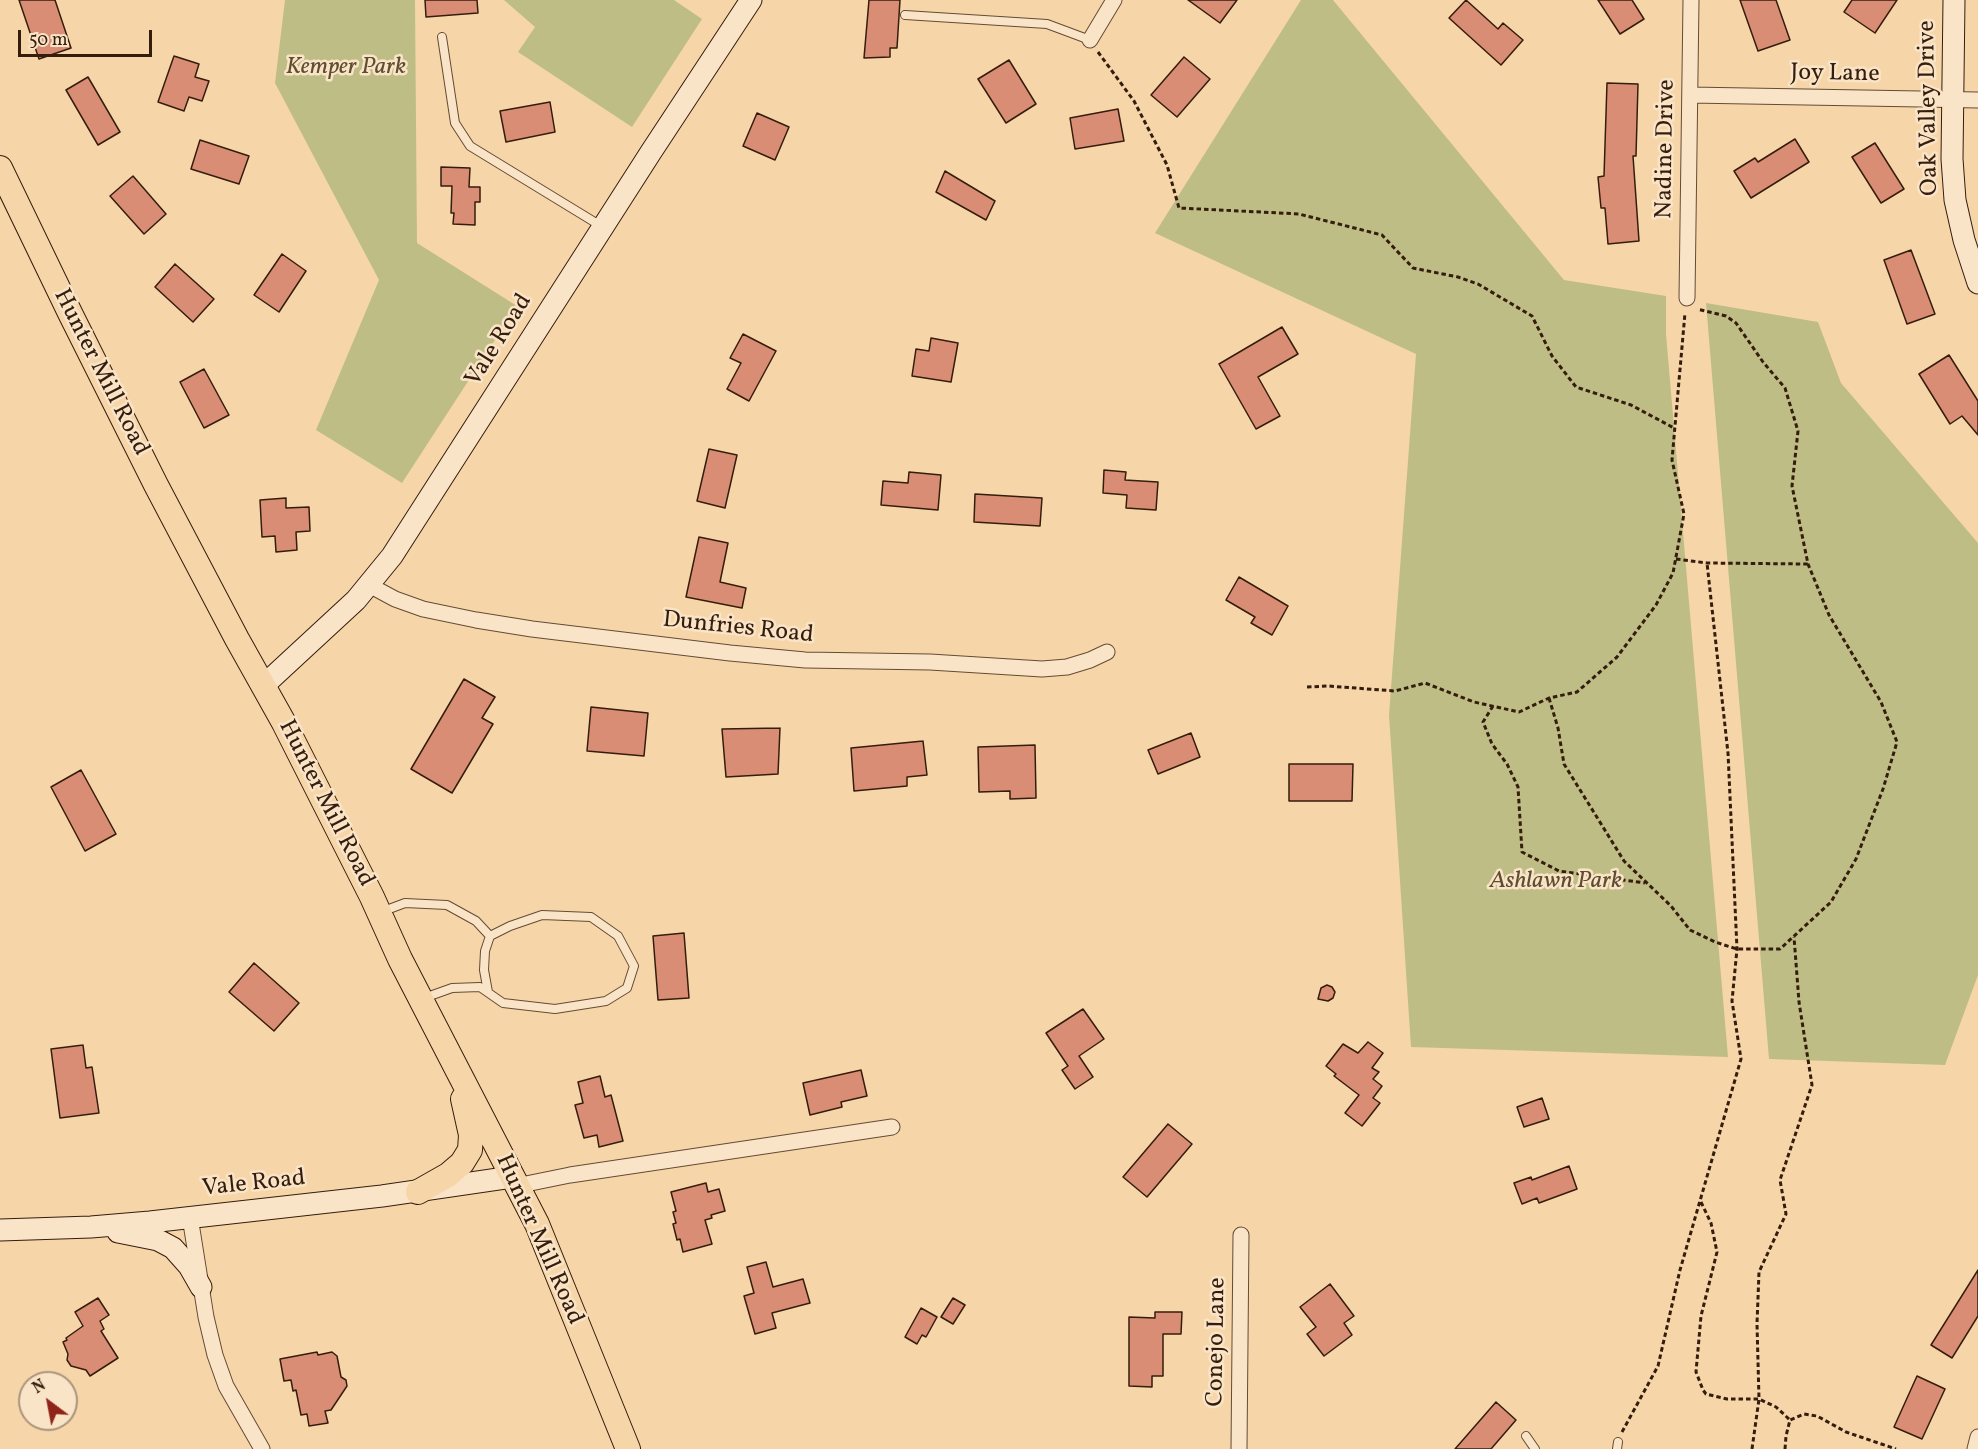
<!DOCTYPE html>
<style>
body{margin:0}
#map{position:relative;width:1978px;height:1449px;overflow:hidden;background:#f6d6a9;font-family:Vollkorn,serif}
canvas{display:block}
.north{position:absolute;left:18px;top:1371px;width:60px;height:60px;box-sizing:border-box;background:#f9e4c7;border:2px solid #ab947d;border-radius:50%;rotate:328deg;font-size:16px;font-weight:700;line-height:24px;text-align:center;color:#351d0d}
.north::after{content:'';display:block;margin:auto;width:21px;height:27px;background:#8f2418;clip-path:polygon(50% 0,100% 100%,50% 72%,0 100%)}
.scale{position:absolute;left:18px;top:30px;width:134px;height:27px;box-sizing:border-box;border:3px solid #351d0d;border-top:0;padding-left:8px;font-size:18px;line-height:21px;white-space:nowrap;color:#351d0d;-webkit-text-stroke:4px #f9e4c7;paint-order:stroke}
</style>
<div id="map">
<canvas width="1978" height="1449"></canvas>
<div class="north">N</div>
<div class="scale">50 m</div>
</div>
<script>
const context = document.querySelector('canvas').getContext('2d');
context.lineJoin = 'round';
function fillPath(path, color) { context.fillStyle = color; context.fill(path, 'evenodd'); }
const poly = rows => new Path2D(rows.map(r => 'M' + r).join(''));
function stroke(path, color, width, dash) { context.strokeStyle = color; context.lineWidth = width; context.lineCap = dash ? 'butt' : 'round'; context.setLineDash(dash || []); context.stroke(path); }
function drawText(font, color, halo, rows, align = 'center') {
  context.font = font + ' Vollkorn,serif'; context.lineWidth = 5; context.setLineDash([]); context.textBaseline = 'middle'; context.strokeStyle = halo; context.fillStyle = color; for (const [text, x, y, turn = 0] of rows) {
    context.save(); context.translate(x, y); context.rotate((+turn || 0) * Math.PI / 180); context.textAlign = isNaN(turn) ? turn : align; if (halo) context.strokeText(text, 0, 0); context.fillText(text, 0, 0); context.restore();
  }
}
fillPath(poly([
 [285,0,415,0,417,243,517,306,402,483,316,430,379,280,275,83],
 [504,0,674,0,702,19,632,127,518,52,535,27],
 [1301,0,1333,0,1564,280,1666,296,1666,334,1728,1057,1411,1047,1389,715,1416,354,1155,233],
 [1706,303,1818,322,1841,383,1978,543,1978,975,1945,1065,1769,1059]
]), '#bfbd86');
const building = poly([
 [19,0,55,0,71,48,39,59,19,0],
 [425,0,477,0,478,13,426,17,425,0],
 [869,0,900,0,897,48,890,48,890,57,864,58,869,0],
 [1188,0,1237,0,1220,23,1188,0],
 [1466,0,1498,29,1503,23,1523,40,1501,65,1449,18,1466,0],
 [1598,0,1632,0,1644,19,1620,34,1598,0],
 [1740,0,1776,0,1790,40,1758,51,1740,0],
 [1852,0,1897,0,1875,33,1844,12,1852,0],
 [174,56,199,64,195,77,209,81,202,101,189,97,184,111,158,102,174,56],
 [1184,57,1210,79,1177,117,1151,95,1184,57],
 [1009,60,1036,104,1006,123,978,79,1009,60],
 [88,77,120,132,98,145,66,90,88,77],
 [1607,83,1638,84,1636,156,1633,156,1639,241,1608,244,1605,208,1601,208,1598,177,1604,176,1607,83],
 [550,102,555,132,506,142,500,111,550,102],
 [1118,109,1124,141,1075,149,1070,118,1118,109],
 [757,113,789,127,775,160,743,146,757,113],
 [1795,139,1809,162,1751,198,1734,171,1755,158,1758,162,1795,139],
 [200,140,249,156,239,184,191,169,200,140],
 [1875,143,1904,189,1881,203,1852,157,1875,143],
 [441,167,470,168,469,187,480,187,480,202,475,202,475,225,453,224,454,213,451,213,452,186,441,186,441,167],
 [945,171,995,201,986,220,936,192,945,171],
 [133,176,166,214,144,234,110,196,133,176],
 [1911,250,1935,314,1907,324,1884,260,1911,250],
 [282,254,306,271,279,312,254,295,282,254],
 [175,264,214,299,193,322,155,287,175,264],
 [1282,327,1298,354,1258,377,1280,416,1256,429,1219,364,1282,327],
 [743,334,776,351,749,401,727,389,741,363,730,358,743,334],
 [931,338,958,343,951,382,912,376,916,349,929,351,931,338],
 [1949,355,1978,401,1978,435,1962,416,1950,424,1919,374,1949,355],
 [204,369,229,415,204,428,180,382,204,369],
 [709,449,737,455,725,508,697,501,709,449],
 [1104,470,1126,472,1125,480,1158,482,1156,510,1126,508,1127,495,1103,493,1104,470],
 [909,472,941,475,938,510,881,505,883,481,908,483,909,472],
 [975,494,1042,498,1040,526,974,522,975,494],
 [286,498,286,508,309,507,310,531,296,532,297,550,276,552,275,536,262,537,260,500,286,498],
 [699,537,728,543,720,582,746,588,742,608,686,597,699,537],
 [1239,577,1288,606,1272,635,1251,623,1255,617,1226,600,1239,577],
 [464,679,495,697,482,718,493,724,452,793,411,769,464,679],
 [591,707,648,713,644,756,587,751,591,707],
 [780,728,778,774,726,777,722,729,780,728],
 [1191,733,1200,757,1158,774,1148,750,1191,733],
 [923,741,927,775,907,777,907,786,854,791,851,748,923,741],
 [1035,745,1036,798,1010,799,1010,791,979,792,978,747,1035,745],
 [1289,764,1353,764,1352,801,1289,801,1289,764],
 [81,770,116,834,85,851,51,787,81,770],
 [684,933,689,998,658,1000,653,936,684,933],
 [254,963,299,1003,274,1031,229,992,254,963],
 [1327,985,1332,987,1335,992,1333,998,1328,1001,1318,999,1321,988,1327,985],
 [1083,1009,1104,1039,1079,1056,1093,1077,1075,1089,1062,1070,1068,1066,1046,1033,1083,1009],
 [1368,1042,1383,1053,1372,1068,1379,1072,1373,1079,1382,1086,1373,1098,1380,1103,1362,1126,1345,1113,1359,1095,1334,1076,1336,1074,1326,1066,1343,1044,1358,1053,1368,1042],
 [83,1045,86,1068,92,1067,99,1113,60,1118,51,1049,83,1045],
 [861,1070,867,1096,841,1102,842,1107,810,1115,803,1083,861,1070],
 [600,1076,605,1097,611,1095,623,1141,599,1147,597,1135,584,1138,575,1105,583,1103,578,1082,600,1076],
 [1542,1098,1549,1119,1524,1127,1517,1107,1542,1098],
 [1168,1124,1192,1144,1147,1197,1123,1177,1168,1124],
 [1569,1166,1577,1189,1539,1203,1537,1198,1522,1204,1514,1183,1531,1177,1532,1180,1569,1166],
 [706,1183,708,1192,719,1189,725,1211,711,1215,712,1218,705,1220,712,1244,683,1252,680,1239,677,1240,673,1224,676,1223,673,1212,676,1211,671,1192,706,1183],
 [766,1262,773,1287,803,1279,810,1303,772,1313,776,1328,755,1334,744,1296,754,1293,747,1267,766,1262],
 [1978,1270,1978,1316,1952,1358,1931,1345,1978,1270],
 [1330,1284,1354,1316,1344,1323,1352,1335,1324,1356,1307,1334,1316,1327,1300,1307,1330,1284],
 [98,1298,109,1315,100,1321,104,1329,101,1331,118,1358,90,1376,86,1370,71,1366,67,1360,68,1354,63,1342,67,1340,66,1338,83,1326,75,1312,98,1298],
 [953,1298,965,1305,953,1324,941,1317,953,1298],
 [921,1308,937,1317,926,1337,922,1335,917,1344,905,1337,921,1308],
 [1155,1312,1182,1312,1181,1334,1163,1334,1163,1376,1152,1376,1152,1387,1129,1386,1129,1317,1155,1318,1155,1312],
 [317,1352,318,1355,332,1352,337,1356,341,1377,346,1380,347,1386,331,1410,325,1411,328,1423,309,1426,307,1414,301,1415,296,1390,293,1391,291,1380,284,1381,280,1359,317,1352],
 [1917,1376,1945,1389,1922,1439,1894,1427,1917,1376],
 [1496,1402,1516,1420,1491,1449,1455,1449,1496,1402]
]);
fillPath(building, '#d98d74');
stroke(building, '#351d0d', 1.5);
const lane = poly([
 [905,15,1047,24,1090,40],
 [442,37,455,123,470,146,601,226],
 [381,912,405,903,447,905,476,921,490,936,510,926,542,915,591,917,618,936,634,966,627,988,606,1001,555,1009,503,1003,480,987,452,988,424,998],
 [488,992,484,970,485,951,490,936],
 [1526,1436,1535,1449],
 [1617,1449,1618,1442]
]);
const street = poly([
 [1090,40,1114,0],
 [1690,95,1978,100],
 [1687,298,1691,0],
 [369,585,395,599,423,609,476,620,532,629,730,653,805,660,930,662,1042,669,1067,667,1090,660,1107,652],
 [516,1186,570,1175,892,1127],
 [190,1217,206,1317,215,1355,226,1386,262,1449],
 [1239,1449,1241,1235],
 [1975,1449,1978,1437]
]);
const secondary = poly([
 [1954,0,1952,159,1955,200,1964,240,1978,283],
 [263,686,356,600,392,556,651,152,751,0],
 [0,1230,91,1227,150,1222,382,1196,512,1177],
 [118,1232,158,1240,173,1248,189,1266,201,1287]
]);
const primary = poly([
 [0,168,70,313,156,485,237,639,284,723,372,897,400,959,537,1224,628,1449],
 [418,1192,448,1175,462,1163,470,1150,471,1135,463,1099]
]);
stroke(lane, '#654b34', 10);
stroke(street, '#654b34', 17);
stroke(secondary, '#351d0d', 23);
stroke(primary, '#351d0d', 26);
stroke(poly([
 [1098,52,1134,101,1167,165,1179,208,1299,214,1382,235,1413,268,1458,277,1478,284,1532,316,1552,356,1576,387,1631,405,1674,428],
 [1676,559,1707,563,1808,564],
 [1307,687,1328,686,1395,691,1425,683,1474,702,1519,712,1549,698,1577,692,1617,657,1656,605,1673,573,1684,514,1672,460,1685,313],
 [1549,698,1558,728,1564,764,1624,861,1671,906,1690,930,1715,942,1737,949,1780,949,1831,902,1856,859,1883,789,1897,742,1881,702,1829,615,1808,564,1792,486,1798,431,1785,388,1763,362,1736,323,1726,316,1697,309],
 [1493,706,1483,722,1492,744,1507,764,1518,787,1522,852,1559,871,1645,883],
 [1701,1202,1711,1223,1717,1252,1701,1316,1696,1372,1703,1390,1706,1394,1727,1399,1759,1399,1776,1407,1790,1420],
 [1622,1432,1658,1366,1680,1270,1741,1059,1732,1001,1737,949,1728,753,1707,563],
 [1752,1449,1759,1399,1757,1324,1759,1272,1786,1214,1780,1180,1812,1085,1799,1002,1794,937],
 [1785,1449,1786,1436,1790,1420,1804,1414,1817,1416,1846,1432,1896,1449]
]), '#351d0d', 3, [4.5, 3]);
stroke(lane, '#f9e4c7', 8);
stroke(street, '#f9e4c7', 15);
stroke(secondary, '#f9e4c7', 21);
stroke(primary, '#f6d6a9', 24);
drawText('italic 24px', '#5e4d31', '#f9e4c7', [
 ["Kemper Park",346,69],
 ["Ashlawn Park",1556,883]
]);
drawText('24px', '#351d0d', '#f9e4c7', [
 ["Joy Lane",1835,75,1],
 ["Oak Valley Drive",1930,108,-91],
 ["Nadine Drive",1667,149,-89],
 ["Vale Road",500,341,-58],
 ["Hunter Mill Road",100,373,63],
 ["Dunfries Road",738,629,6],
 ["Hunter Mill Road",325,804,63],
 ["Vale Road",254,1185,-6],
 ["Hunter Mill Road",538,1240,66],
 ["Conejo Lane",1218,1342,-89]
]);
</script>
